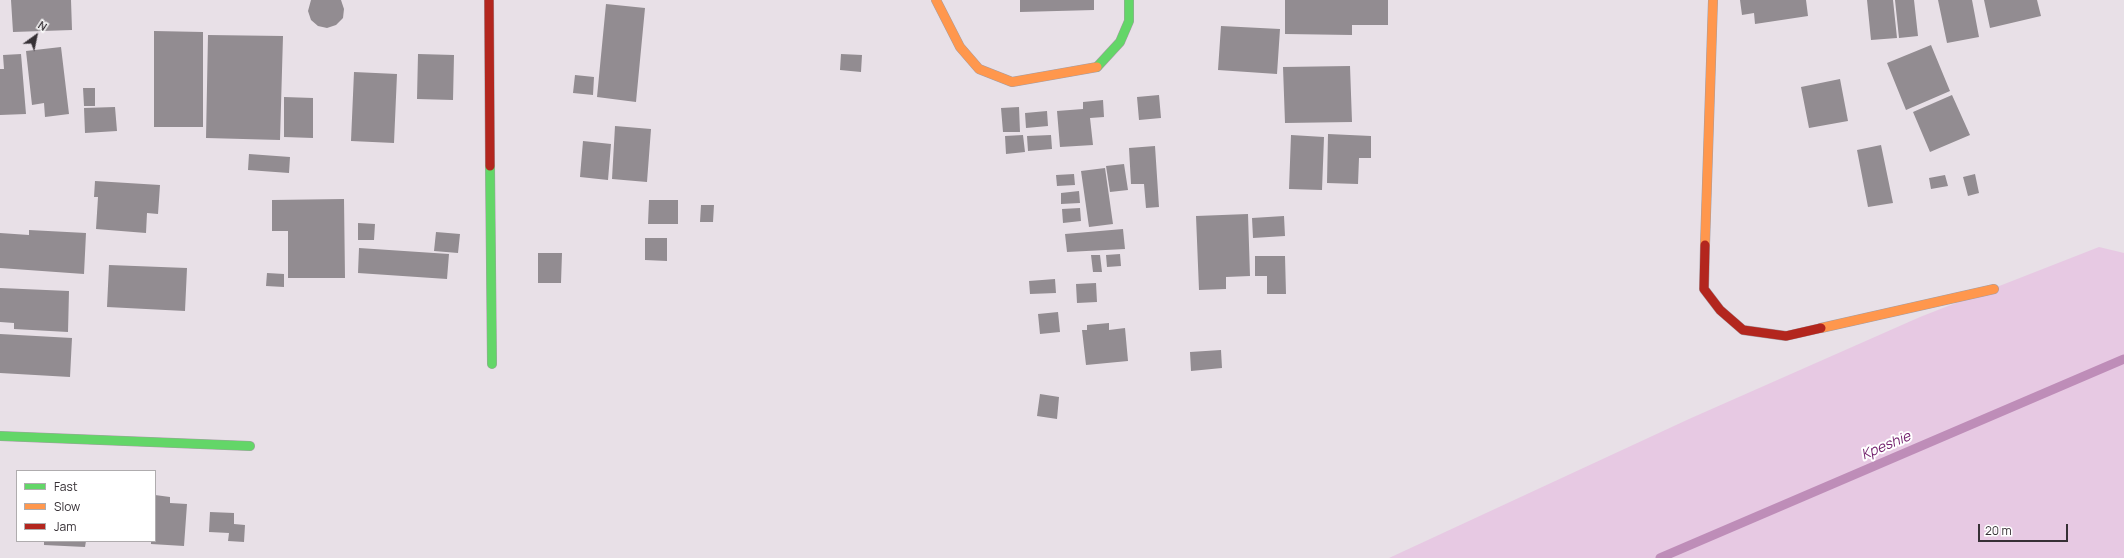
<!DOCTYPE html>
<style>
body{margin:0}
#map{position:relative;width:2124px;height:558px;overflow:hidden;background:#e8e0e7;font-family:Manrope,sans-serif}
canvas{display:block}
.legend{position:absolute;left:16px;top:470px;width:140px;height:72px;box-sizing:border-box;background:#fff;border:1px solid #afacae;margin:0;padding:5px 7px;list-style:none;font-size:12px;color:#363035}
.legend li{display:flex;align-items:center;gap:8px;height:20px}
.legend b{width:20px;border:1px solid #afacae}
.north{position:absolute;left:16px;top:16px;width:40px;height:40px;-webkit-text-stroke:3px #fff;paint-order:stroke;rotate:33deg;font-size:11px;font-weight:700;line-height:16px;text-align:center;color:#363035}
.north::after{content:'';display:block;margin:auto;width:14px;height:18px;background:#363035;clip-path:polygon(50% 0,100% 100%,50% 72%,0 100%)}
.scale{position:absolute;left:1978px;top:524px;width:90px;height:18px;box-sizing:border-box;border:2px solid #363035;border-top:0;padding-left:5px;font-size:12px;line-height:14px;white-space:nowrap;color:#363035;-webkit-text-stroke:3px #fff;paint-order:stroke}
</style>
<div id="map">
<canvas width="2124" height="558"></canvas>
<ul class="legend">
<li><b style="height:5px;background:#63d668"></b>Fast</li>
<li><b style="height:5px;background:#ff974d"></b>Slow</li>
<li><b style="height:5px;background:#b3261e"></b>Jam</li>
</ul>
<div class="north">N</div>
<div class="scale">20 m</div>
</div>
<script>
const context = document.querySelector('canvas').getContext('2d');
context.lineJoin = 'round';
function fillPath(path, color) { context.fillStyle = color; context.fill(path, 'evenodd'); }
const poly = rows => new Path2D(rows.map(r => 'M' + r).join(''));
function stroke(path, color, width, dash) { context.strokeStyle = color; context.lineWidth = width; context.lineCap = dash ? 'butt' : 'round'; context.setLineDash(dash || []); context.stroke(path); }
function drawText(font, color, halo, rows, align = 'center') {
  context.font = font + ' Manrope,sans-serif'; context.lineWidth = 4; context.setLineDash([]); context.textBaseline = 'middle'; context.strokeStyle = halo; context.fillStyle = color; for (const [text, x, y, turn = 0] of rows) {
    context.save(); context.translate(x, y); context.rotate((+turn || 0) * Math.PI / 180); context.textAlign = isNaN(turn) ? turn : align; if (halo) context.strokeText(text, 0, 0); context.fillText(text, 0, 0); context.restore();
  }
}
fillPath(poly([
 [2099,247,2124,253,2124,558,1389,558,1689,419,1920,317]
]), '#e7c9e3');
stroke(poly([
 [1660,558,2124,359]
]), '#be8db8', 9);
fillPath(poly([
 [11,0,71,0,72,30,13,32],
 [311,0,341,0,344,9,343,18,336,25,327,28,318,26,311,20,308,11],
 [1020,0,1094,0,1094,10,1020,12],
 [1285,0,1388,0,1388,25,1352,25,1352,35,1285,34],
 [1740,0,1806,0,1808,16,1755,24,1754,13,1742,15],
 [1867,0,1893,0,1897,38,1871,40],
 [1895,0,1914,0,1918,36,1899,38],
 [1938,0,1972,0,1979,37,1947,43],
 [1984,0,2037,0,2041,16,1990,28],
 [606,4,645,8,636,102,597,97],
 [1221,26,1280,29,1277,74,1218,70],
 [154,31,203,32,203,127,154,127],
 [208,35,283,36,280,140,206,138],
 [1931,45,1950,91,1906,110,1887,63],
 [61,47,69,114,45,117,44,103,32,105,26,51],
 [21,54,26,114,0,115,0,69,4,69,3,55],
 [418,54,454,55,453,100,417,99],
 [841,54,862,55,861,72,840,70],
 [1350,66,1352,122,1285,123,1283,67],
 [354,72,397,74,394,143,351,141],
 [575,75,594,77,593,95,573,93],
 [1840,79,1848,121,1809,128,1801,87],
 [83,88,95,88,95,106,84,106],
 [1159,95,1161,118,1139,120,1137,97],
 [1952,95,1970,135,1930,152,1913,112],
 [284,97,313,98,313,138,284,137],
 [1103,100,1104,117,1090,118,1093,145,1060,147,1057,111,1083,109,1083,102],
 [115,107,117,131,85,133,84,108],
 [1019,107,1020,132,1003,132,1001,108],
 [1047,111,1048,126,1026,128,1025,113],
 [615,126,651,129,647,182,612,179],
 [1328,134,1371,136,1371,158,1359,158,1358,184,1327,183],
 [1023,135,1025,152,1006,154,1005,136],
 [1051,135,1052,149,1028,151,1027,136],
 [1291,135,1324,137,1322,190,1289,189],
 [583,141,611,144,608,180,580,177],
 [1881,145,1893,203,1868,207,1857,150],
 [1155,146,1159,207,1146,208,1144,184,1131,184,1129,148],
 [249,154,290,157,289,173,248,170],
 [1124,164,1128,190,1110,192,1106,166],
 [1105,168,1113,224,1089,227,1081,171],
 [1074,174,1075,185,1057,186,1056,175],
 [1975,174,1979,193,1968,196,1963,177],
 [1945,175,1948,186,1931,189,1929,178],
 [95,181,160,185,158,214,147,213,146,233,96,229,98,197,94,197],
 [1079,191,1080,203,1061,204,1061,193],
 [344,199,345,278,288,278,288,231,272,231,272,200],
 [649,200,678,200,678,224,648,224],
 [701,205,714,205,713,222,700,222],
 [1080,208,1081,221,1063,223,1062,209],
 [1248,214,1250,276,1226,277,1226,289,1199,290,1196,216],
 [1284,216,1285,236,1253,238,1252,218],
 [358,223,375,224,374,240,358,240],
 [1123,229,1125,249,1067,252,1065,234],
 [29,230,86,233,84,274,0,268,0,233,29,235],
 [436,232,460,234,458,253,434,251],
 [645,238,667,238,667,261,645,260],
 [359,248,449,254,447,279,358,273],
 [538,253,562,253,561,283,538,283],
 [1120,254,1121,266,1107,267,1106,255],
 [1091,255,1100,255,1102,272,1093,272],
 [1255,256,1285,256,1286,294,1267,294,1267,276,1255,276],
 [109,265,187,268,185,311,107,307],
 [267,273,284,274,284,287,266,286],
 [1055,279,1056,293,1030,294,1029,281],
 [1096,283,1097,302,1077,303,1076,284],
 [0,288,69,291,68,332,14,329,14,323,0,322],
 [1058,312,1060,332,1040,334,1038,314],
 [1109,323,1109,330,1125,328,1128,361,1086,365,1082,330,1087,330,1087,325],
 [0,334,72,338,70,377,0,373],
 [1221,350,1222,368,1191,371,1190,352],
 [1040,394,1059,397,1057,419,1037,416],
 [155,495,170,497,170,503,187,504,184,546,151,544,151,541,155,541],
 [210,512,234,513,234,524,245,525,244,542,228,541,229,533,209,532],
 [44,541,86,541,85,547,44,545]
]), '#928c91');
const fast = poly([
 [1097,67,1120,42,1129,21,1129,0],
 [490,166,492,364],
 [0,436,250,446]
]);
const slow = poly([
 [936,0,960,47,979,69,1012,82,1097,67],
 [1705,245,1713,0],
 [1821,328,1994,289]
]);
const jam = poly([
 [489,0,490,166],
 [1705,245,1704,289,1720,310,1743,330,1786,336,1821,328]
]);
stroke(fast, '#a39ca2', 10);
stroke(slow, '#a39ca2', 10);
stroke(jam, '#a39ca2', 10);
stroke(fast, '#63d668', 9);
stroke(slow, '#ff974d', 9);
stroke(jam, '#b3261e', 9);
drawText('italic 14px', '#711e6b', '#fff', [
 ["Kpeshie",1886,446,-23]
]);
</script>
